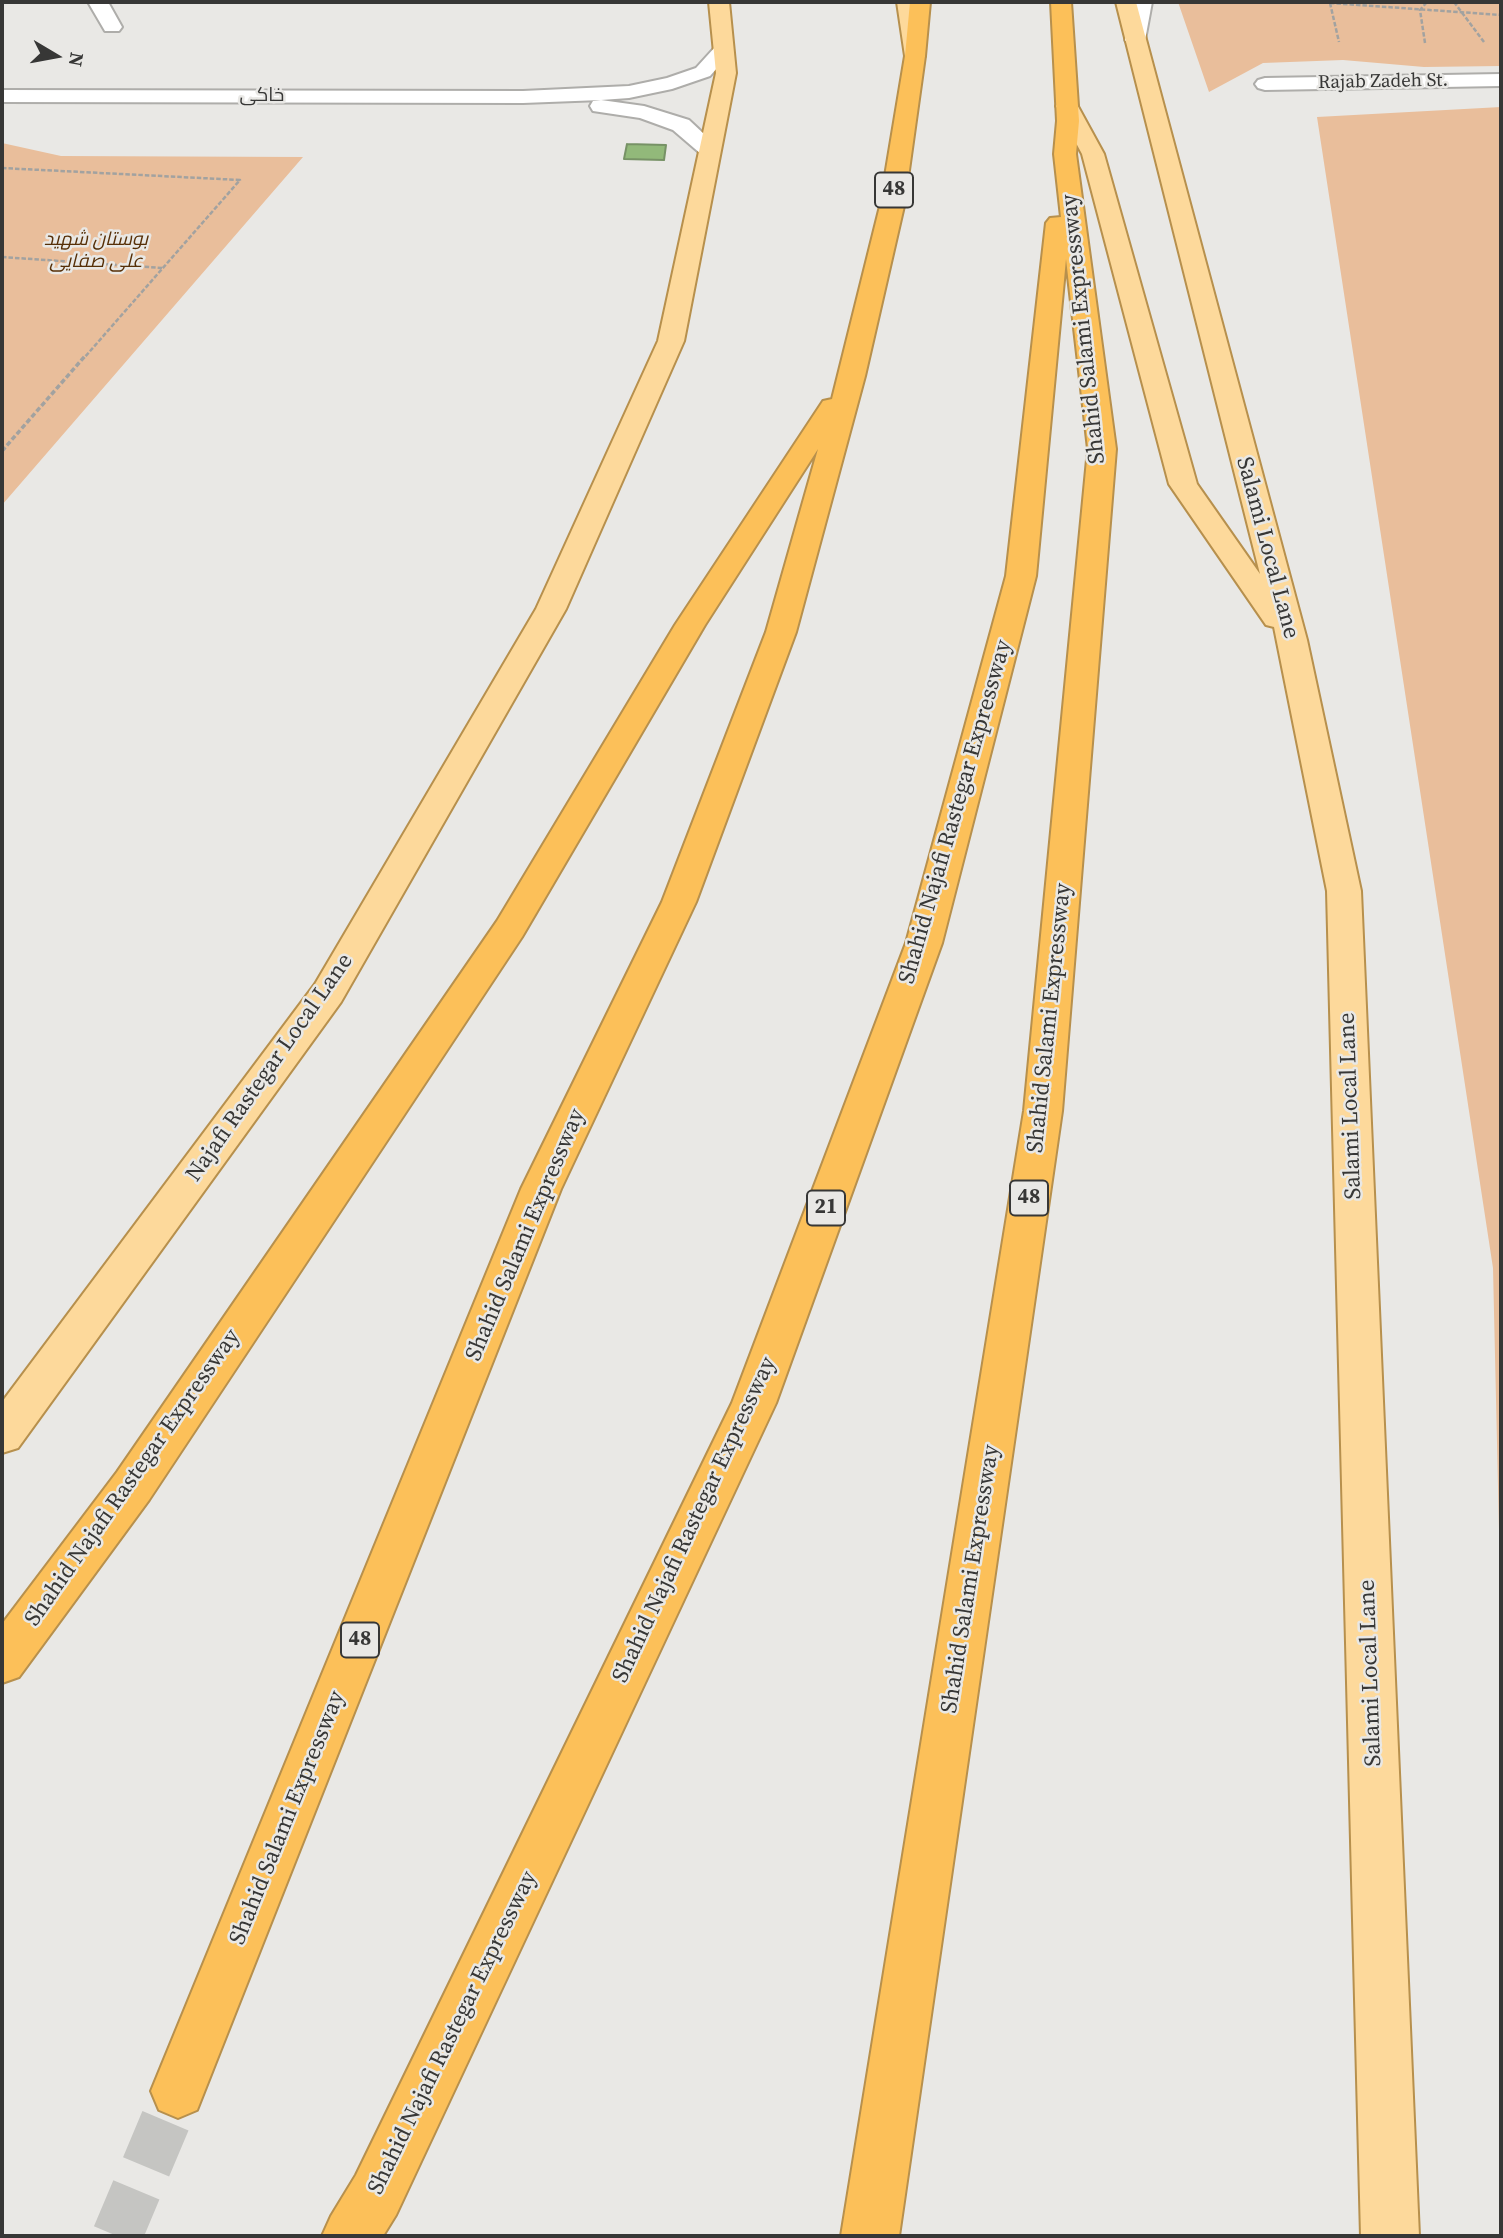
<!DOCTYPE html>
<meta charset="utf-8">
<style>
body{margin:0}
#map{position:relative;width:1503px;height:2238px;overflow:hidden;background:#e9e8e5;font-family:"Source Serif 4",serif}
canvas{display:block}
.frame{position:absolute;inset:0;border:4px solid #373736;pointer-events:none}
.north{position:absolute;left:21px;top:21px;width:70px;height:70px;-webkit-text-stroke:5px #e9e8e5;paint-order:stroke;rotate:100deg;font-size:19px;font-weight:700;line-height:28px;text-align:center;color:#373736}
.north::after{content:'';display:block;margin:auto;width:24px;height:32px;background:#373736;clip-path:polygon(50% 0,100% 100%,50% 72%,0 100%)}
</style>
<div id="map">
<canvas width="1503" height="2238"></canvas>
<div class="frame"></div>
<div class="north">N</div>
</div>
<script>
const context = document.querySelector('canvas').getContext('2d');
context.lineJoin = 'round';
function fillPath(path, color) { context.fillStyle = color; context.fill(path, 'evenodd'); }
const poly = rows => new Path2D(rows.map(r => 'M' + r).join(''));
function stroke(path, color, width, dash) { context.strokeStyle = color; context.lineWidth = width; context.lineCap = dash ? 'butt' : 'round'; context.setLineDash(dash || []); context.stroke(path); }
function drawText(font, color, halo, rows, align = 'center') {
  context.font = font + ' "Source Serif 4",Cairo,serif'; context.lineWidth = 5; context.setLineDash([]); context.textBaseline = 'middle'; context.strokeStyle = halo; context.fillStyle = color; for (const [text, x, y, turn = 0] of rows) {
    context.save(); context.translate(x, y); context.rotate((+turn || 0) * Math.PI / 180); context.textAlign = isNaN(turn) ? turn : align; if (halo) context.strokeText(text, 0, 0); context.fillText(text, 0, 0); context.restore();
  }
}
fillPath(poly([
 [1178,2,1501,2,1501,66,1424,67,1343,60,1263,63,1209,92],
 [1501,107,1501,1618,1493,1268,1317,117],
 [2,143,61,156,303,157,2,505]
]), '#e9be9b');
const water = poly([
 [627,144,666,145,664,160,624,159,627,144]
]);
fillPath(water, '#92b97a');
stroke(water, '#779266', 2);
stroke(poly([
 [117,2236,178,2091]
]), '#c5c5c2', 50, [50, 25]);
const street = poly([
 [88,2,108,2,122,27,119,31,105,31,88,2],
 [723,44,730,46,733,50,710,76,672,89,629,98,601,100,644,106,689,120,720,149,717,154,709,156,701,154,673,130,640,118,593,111,590,106,593,101,601,100,523,103,2,102,2,90,523,91,629,86,667,78,696,68,716,46,723,44],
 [1501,74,1501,86,1265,90,1258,88,1255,84,1258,80,1265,78,1501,74]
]);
const secondary = poly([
 [1132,2,1152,2,1145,40,1142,44,1135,46,1128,44,1125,40,1132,2]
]);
const primary = poly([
 [709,2,729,2,736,73,684,341,566,609,341,1002,18,1448,2,1453,2,1402,315,984,536,609,658,341,716,73,709,2],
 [897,2,917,2,925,56,922,60,908,60,905,56,897,2],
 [1116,2,1136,2,1307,640,1361,891,1419,2236,1361,2236,1327,891,1274,627,1266,625,1169,484,1082,154,1056,106,1059,101,1067,100,1075,101,1104,154,1197,484,1260,574,1116,2]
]);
const highway = poly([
 [910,2,930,2,925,56,904,206,865,376,796,632,696,902,561,1189,197,2110,178,2118,159,2110,151,2091,521,1189,662,902,766,632,818,449,705,625,522,937,149,1500,19,1677,2,1683,2,1624,117,1472,497,921,675,625,823,401,832,399,880,206,905,56,910,2],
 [1051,2,1071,2,1079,121,1076,154,1116,449,1062,1111,899,2236,841,2236,1024,1111,1088,449,1066,259,1036,576,942,943,776,1403,396,2215,383,2236,322,2236,331,2216,356,2175,732,1403,906,943,1006,576,1046,223,1050,218,1061,217,1054,154,1057,121,1051,2]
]);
stroke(street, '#aeadaa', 4);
stroke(secondary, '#aeadaa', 4);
stroke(primary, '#b7904d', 4);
stroke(highway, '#b7904d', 4);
stroke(poly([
 [1454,2,1484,42],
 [1330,3,1501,15],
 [1330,3,1339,42],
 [1425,43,1420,10,1427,2],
 [2,168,240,180,84,358],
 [2,257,162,268]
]), '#a2a2a0', 2.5, [4.5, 2]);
stroke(poly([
 [2,451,85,356]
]), '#a2a2a0', 3.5, [5, 2.5]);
fillPath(street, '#fff');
fillPath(secondary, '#fff');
fillPath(primary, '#fdd99b');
fillPath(highway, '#fcc059');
drawText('19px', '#373736', '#e9e8e5', [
 ["Rajab Zadeh St.",1383,82,-1],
 ["خاکی",262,96]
]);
drawText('italic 19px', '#562f07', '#e9e8e5', [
 ["بوستان شهید",96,240],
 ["علی صفایی",96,262]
]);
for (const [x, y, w] of [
 [894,190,38],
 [1029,1198,38],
 [826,1208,38],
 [360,1640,38]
]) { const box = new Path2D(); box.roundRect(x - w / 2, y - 17.5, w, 35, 5); context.fillStyle = '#e9e8e5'; context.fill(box); stroke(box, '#373736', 2); }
drawText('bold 21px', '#373736', null, [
 ["48",894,190],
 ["48",1029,1198],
 ["21",826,1208],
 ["48",360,1640]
]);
drawText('23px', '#373736', '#e9e8e5', [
 ["Shahid Salami Expressway",1084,329,-96],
 ["Salami Local Lane",1267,548,75],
 ["Shahid Najafi Rastegar Expressway",956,812,-74],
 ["Shahid Salami Expressway",1050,1018,-84],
 ["Najafi Rastegar Local Lane",270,1068,-55],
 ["Salami Local Lane",1351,1106,-92],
 ["Shahid Salami Expressway",526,1235,-67],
 ["Shahid Najafi Rastegar Expressway",133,1478,-55],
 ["Shahid Najafi Rastegar Expressway",695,1520,-65],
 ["Shahid Salami Expressway",971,1579,-81],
 ["Salami Local Lane",1371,1673,-92],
 ["Shahid Salami Expressway",288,1818,-68],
 ["Shahid Najafi Rastegar Expressway",453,2033,-64]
]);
</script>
